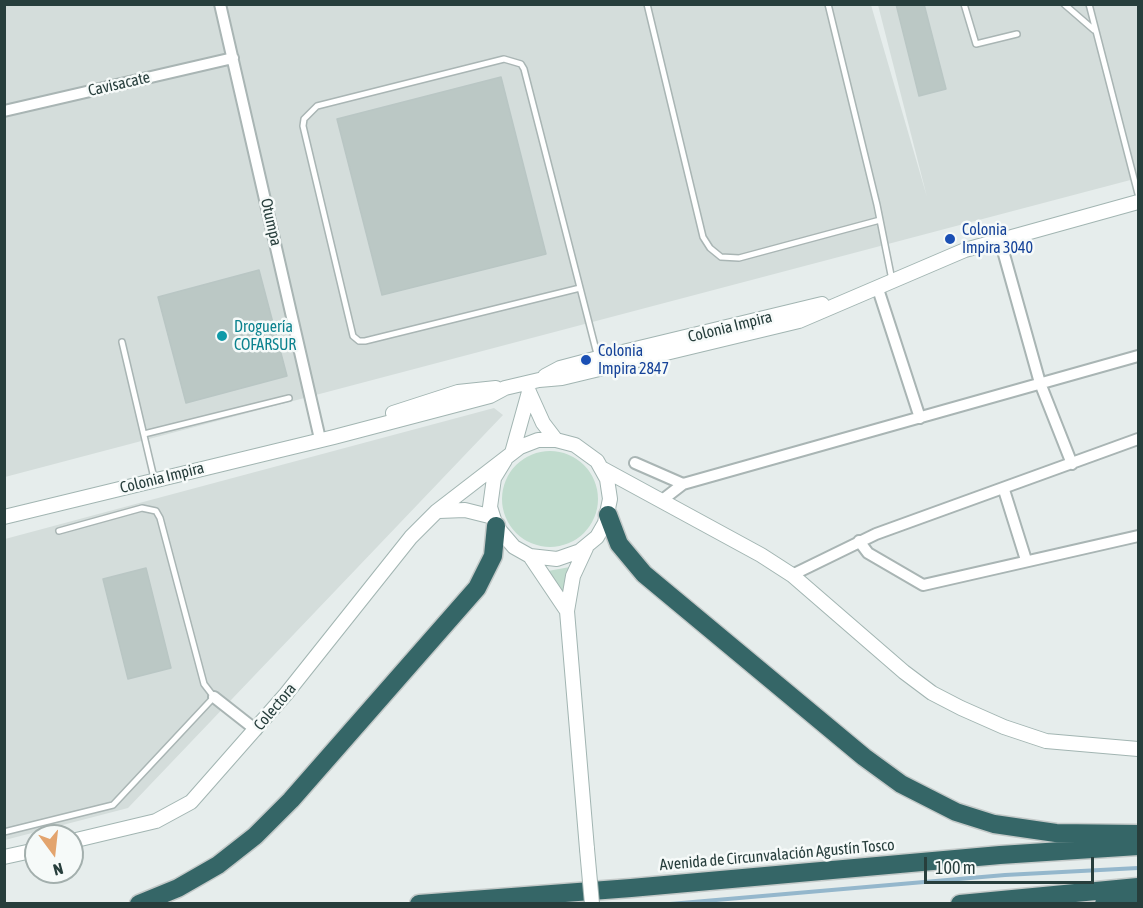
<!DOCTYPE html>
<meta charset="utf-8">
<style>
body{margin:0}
#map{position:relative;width:1143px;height:908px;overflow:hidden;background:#e6edec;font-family:"Asap Condensed",sans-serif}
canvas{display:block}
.frame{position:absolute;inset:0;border:6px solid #273e3c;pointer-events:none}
.north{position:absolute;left:24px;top:824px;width:60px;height:60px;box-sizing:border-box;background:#f6faf9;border:2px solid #a3afad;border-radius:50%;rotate:165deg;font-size:16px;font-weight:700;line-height:24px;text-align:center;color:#273e3c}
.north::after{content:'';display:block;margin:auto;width:21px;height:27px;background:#e3a46e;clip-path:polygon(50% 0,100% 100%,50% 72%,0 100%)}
.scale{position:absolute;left:924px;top:857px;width:170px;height:27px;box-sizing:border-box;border:3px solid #273e3c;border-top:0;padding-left:8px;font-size:18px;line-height:21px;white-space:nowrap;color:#273e3c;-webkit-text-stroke:4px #f6faf9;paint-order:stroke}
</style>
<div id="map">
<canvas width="1143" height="908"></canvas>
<div class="frame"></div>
<div class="north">N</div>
<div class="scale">100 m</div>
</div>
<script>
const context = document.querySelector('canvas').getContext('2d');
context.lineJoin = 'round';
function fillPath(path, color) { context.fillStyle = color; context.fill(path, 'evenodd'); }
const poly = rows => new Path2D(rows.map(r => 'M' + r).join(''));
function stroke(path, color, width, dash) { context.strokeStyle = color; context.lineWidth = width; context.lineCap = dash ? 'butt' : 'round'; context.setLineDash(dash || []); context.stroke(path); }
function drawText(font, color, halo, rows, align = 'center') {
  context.font = font + ' "Asap Condensed",sans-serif'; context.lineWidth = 5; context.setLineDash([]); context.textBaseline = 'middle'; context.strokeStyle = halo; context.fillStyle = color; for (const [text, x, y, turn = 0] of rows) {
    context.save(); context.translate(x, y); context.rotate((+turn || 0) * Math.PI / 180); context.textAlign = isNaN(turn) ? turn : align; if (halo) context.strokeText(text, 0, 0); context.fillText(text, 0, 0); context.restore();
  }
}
fillPath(poly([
 [5,5,871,5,927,197,878,5,1138,5,1138,178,5,477],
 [494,408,503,415,128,808,5,840,5,539]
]), '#d4dddb');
fillPath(poly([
 '502 499a48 48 0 1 1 96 0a48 48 0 1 1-96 0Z',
 [570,567,564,593,548,571]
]), '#c1dcce');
stroke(poly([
 [670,904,1005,875,1138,868]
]), '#94b7cc', 4);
const building = poly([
 [896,4,924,4,946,89,919,96,896,4],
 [501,77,546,254,382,295,337,119,501,77],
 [259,270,287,376,186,403,158,297,259,270],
 [146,568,171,668,128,679,103,579,146,568]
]);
fillPath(building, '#bbc8c5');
stroke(building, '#b9c6c4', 1.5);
const lane = poly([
 [647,4,703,237,710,248,721,257,739,258,880,220],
 [828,4,877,205,892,280],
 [964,4,976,44,1017,34],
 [1064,4,1094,30],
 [1089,4,1138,194],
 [580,288,365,341,359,341,353,336,303,126,304,119,317,106,504,59,521,64,524,69,598,358],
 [122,342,154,478],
 [144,434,289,398],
 [4,832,113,805,214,697,204,684,160,518,156,511,142,508,59,531]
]);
const street = poly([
 [220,4,320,439],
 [4,111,233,58],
 [1000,240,1040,383,1072,464],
 [878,289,920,418],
 [635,463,683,484],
 [1004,490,1026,560],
 [661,501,683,484,1138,356],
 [859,541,868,553,923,585,1138,536],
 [792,575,876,534,1138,439],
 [214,697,256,730]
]);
const secondary = poly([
 [545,376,560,368,598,358,822,304],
 [527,383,529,392,543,423,556,440],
 [393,413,458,392,496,388],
 [512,453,529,392],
 [603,469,761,555,792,575,904,672,932,693,961,708,1004,727,1046,741,1138,749],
 [439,511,465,510,493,517],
 [4,517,334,437,490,396,505,388,539,380,562,378,799,321,965,250,1138,202],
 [586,548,573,576,567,611,587,849],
 [530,556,567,611],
 [72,841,156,821,191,802,286,694,411,537,437,511,520,447,538,440,556,440,575,445,597,461,607,479,610,499,605,523,597,537,580,551,557,559,530,556,514,547,496,526,490,507,494,478,505,460],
 [4,857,36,850]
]);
const highway = poly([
 [608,515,619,544,644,574,864,757,901,784,956,812,994,824,1056,833,1138,834],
 [139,904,178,888,218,865,255,836,291,800,477,588,493,556,496,526],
 [419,904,631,888,1000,855,1138,846],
 [960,904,1138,887],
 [1104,904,1138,900]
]);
stroke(lane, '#a9b5b4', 8);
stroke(street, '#a9b5b4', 14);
stroke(secondary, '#a2b5b2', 16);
stroke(highway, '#c3c9c8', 21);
stroke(lane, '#fff', 5);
stroke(street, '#fff', 10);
stroke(secondary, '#fff', 14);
stroke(highway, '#356667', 18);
const secondaryBridge = poly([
 [587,849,592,904]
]);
stroke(secondaryBridge, '#a2b5b2', 16, []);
stroke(secondaryBridge, '#fff', 14);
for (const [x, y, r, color] of [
 [950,239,6,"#1a4fb4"],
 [222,336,6,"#0f9aa8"],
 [586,360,6,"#1a4fb4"]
]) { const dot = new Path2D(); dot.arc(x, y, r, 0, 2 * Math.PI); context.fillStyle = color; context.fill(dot); stroke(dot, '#f6faf9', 2); }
drawText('16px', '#273e3c', '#f6faf9', [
 ["Cavisacate",119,84,-13],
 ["Otumpa",271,222,77],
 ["Colonia Impira",730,327,-14],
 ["Colonia Impira",162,478,-14],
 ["Colectora",275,707,-50],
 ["Avenida de Circunvalación Agustín Tosco",777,855,-5]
]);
drawText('16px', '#164399', '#f6faf9', [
 ["Colonia",962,230],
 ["Impira 3040",962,248],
 ["Colonia",598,351],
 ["Impira 2847",598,369]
], 'left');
drawText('16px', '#0d838f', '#f6faf9', [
 ["Droguería",234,327],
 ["COFARSUR",234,345]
], 'left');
</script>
